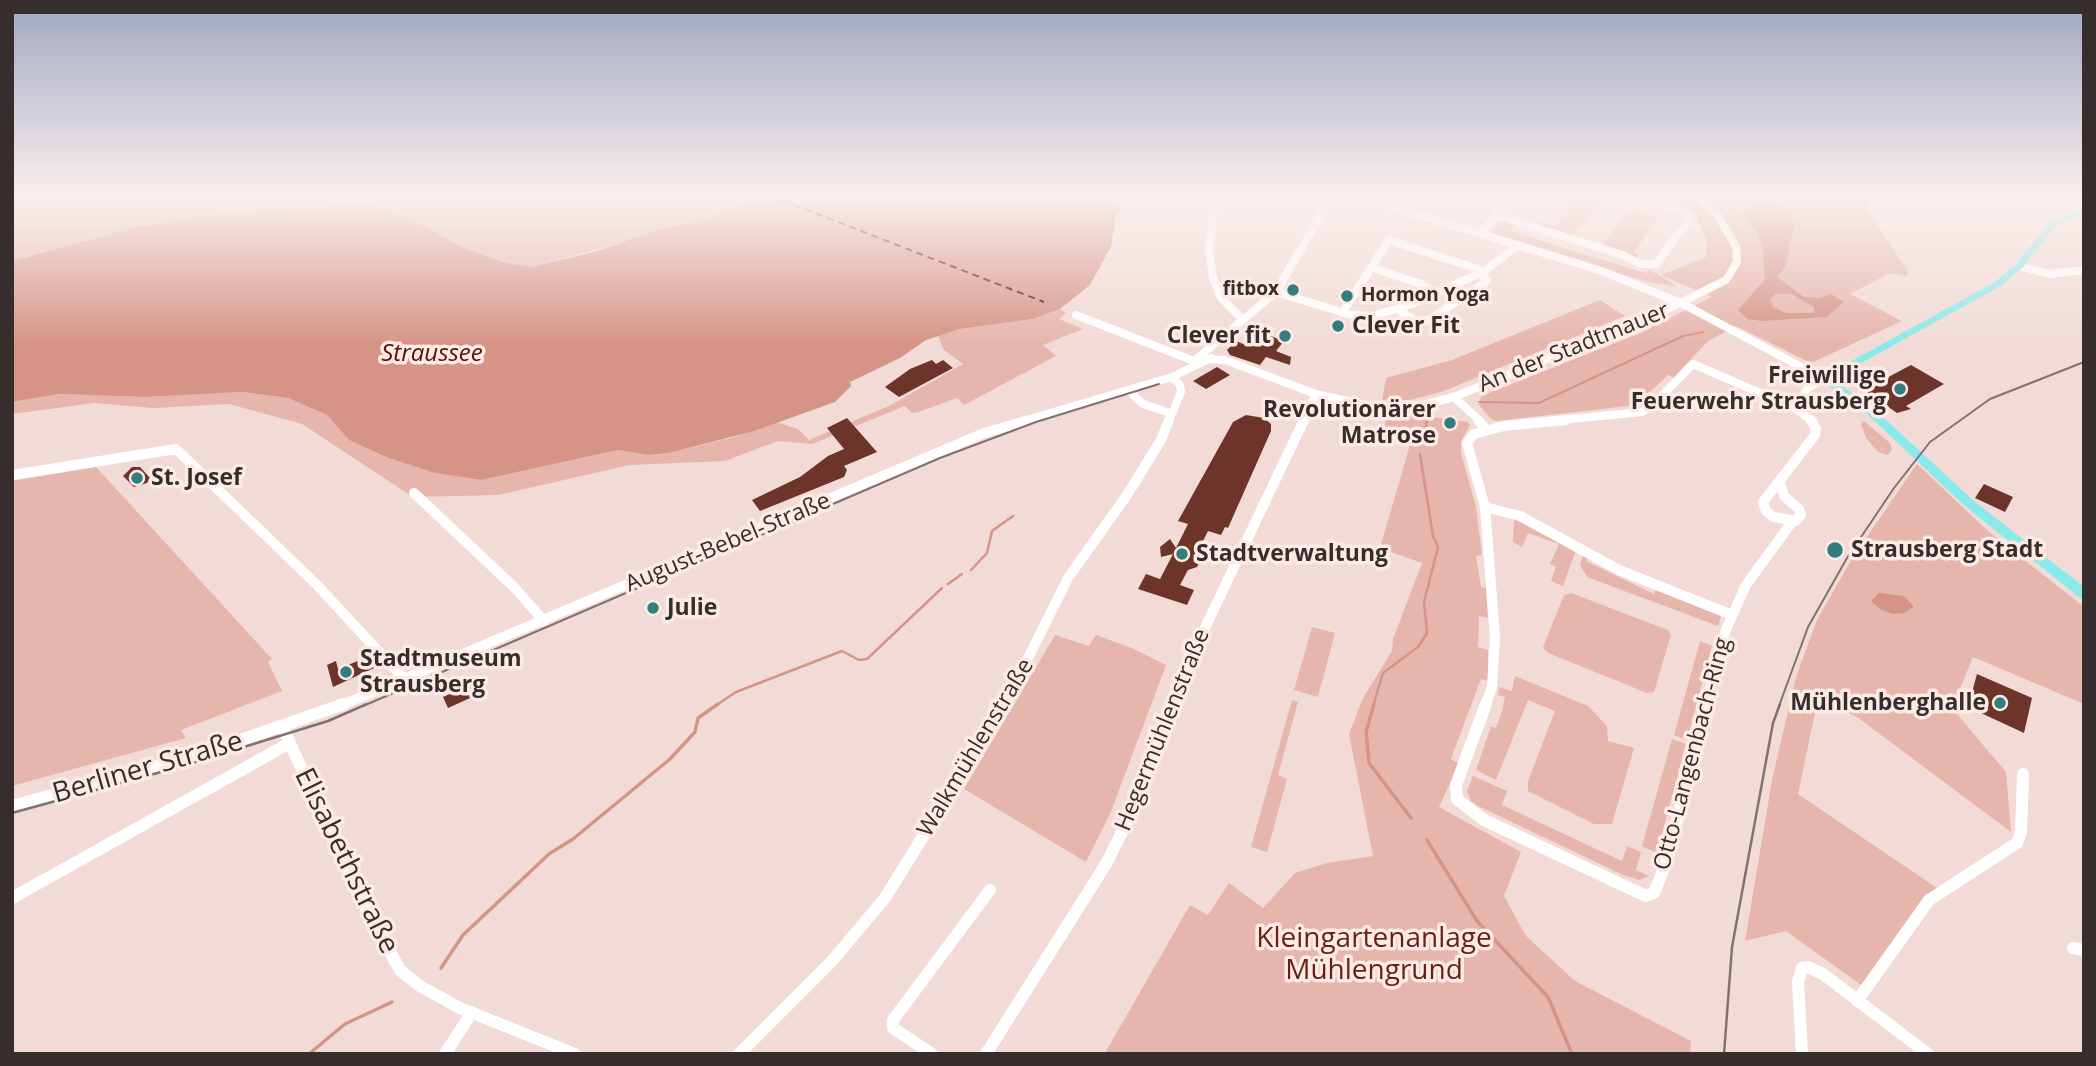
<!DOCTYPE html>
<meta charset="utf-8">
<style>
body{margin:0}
#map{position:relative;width:2096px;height:1066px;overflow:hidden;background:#f2dbd6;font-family:"Open Sans",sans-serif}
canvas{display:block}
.frame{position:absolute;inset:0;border:14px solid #362e2c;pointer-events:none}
</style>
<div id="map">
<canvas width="2096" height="1066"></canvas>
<div class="frame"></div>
</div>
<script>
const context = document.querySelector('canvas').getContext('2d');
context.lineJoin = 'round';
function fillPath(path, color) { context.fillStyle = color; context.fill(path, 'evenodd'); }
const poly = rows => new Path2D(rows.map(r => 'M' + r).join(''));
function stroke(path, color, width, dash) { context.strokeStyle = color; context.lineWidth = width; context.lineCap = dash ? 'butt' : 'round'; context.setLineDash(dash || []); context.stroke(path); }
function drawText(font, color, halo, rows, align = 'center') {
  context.font = font + ' "Open Sans",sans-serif'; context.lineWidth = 7; context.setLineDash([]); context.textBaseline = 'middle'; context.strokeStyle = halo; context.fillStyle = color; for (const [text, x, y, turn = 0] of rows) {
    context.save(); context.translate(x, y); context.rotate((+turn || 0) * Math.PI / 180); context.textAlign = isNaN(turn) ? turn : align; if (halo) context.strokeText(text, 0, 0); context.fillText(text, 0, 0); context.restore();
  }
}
fillPath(poly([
 [12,196,744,196,736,206,713,218,531,267,506,263,462,247,428,228,371,204,202,217,137,227,12,261],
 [1580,196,1606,196,1572,236,1537,225,1540,222,1555,226],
 [1671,196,1867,196,1867,209,1908,272,1906,276,1890,273,1850,294,1902,321,1811,363,1736,326,1708,341,1674,377,1668,375,1636,405,1497,421,1491,419,1479,405,1481,396,1638,334,1712,297,1661,275,1706,257,1707,242,1694,212],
 [1629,210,1659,217,1634,252,1639,255,1636,259,1602,246],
 [1500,221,1518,224,1509,230,1572,251,1647,273,1650,270,1677,286,1647,282,1493,233,1491,231],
 [1600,300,1625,316,1444,391,1410,400,1382,400,1386,378,1452,360],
 [1060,309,1066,313,1059,319,1083,329,1043,345,1056,356,964,405,957,398,919,412,912,413,905,406,812,444,778,441,725,461,630,465,498,495,413,497,302,424,229,404,153,408,94,403,12,414,12,402,59,394,145,397,242,392,288,398,327,415,349,440,388,458,435,473,481,480,618,450,646,455,669,453,734,437,776,422,798,429,809,440,891,405,963,364,944,350,938,336,960,329,1033,319],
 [1387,415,1418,415,1468,422,1470,425,1461,441,1461,453,1476,507,1482,555,1476,556,1481,587,1486,588,1488,618,1479,616,1478,647,1488,650,1488,681,1481,679,1451,759,1459,764,1439,807,1521,852,1504,896,1526,936,1575,981,1691,1041,1690,1054,1105,1053,1190,905,1208,915,1229,883,1263,908,1295,873,1327,863,1373,856,1349,734,1363,698,1392,651,1393,639,1422,563,1380,548,1410,445,1383,434],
 [1864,421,1890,443,1892,450,1887,455,1878,452,1866,438,1861,424],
 [1917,464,1988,531,2084,607,2084,704,1973,657,1952,708,2006,772,2011,832,1857,717,1818,698,1798,794,1937,888,1861,985,1786,931,1745,941,1772,780,1796,677,1817,620,1853,557],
 [96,467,272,659,268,662,282,691,181,730,186,738,12,786,12,481],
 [1514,519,1576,550,1563,586,1551,581,1556,567,1550,564,1559,544,1528,533,1522,547,1513,542],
 [1583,555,1588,557,1586,561,1654,594,1656,588,1719,614,1721,617,1718,626,1587,577,1580,565],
 [1571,593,1668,630,1671,635,1654,692,1647,693,1548,653,1543,647,1564,595],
 [1312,627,1335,633,1318,697,1294,690],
 [1055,635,1089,646,1096,635,1134,649,1166,665,1110,814,1086,862,964,789],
 [1700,641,1712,646,1687,740,1674,735],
 [1515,676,1588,706,1607,726,1608,741,1634,748,1612,824,1594,824,1528,791,1528,781,1555,711,1528,700,1496,780,1476,770,1491,726,1496,728,1502,711,1505,697,1498,695,1499,687,1512,691],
 [1292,700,1298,702,1278,775,1287,779,1267,852,1251,847],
 [1672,739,1686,744,1657,853,1642,846],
 [1473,776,1507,791,1502,805,1622,861,1627,846,1641,852,1636,870,1649,876,1639,880,1623,875,1478,806,1471,801,1467,791]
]), '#e6b6ac');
fillPath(poly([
 [744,196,1115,196,1122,208,1116,217,1111,247,1090,285,1060,309,1033,319,960,329,926,340,900,358,850,382,851,386,835,402,754,431,669,453,647,455,618,450,481,480,435,473,388,458,349,440,327,415,288,398,242,392,145,397,59,394,12,402,12,261,137,227,202,217,371,204,428,228,462,247,506,263,531,267,594,252,657,231,713,218,736,206],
 [1757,197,1770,198,1792,215,1794,225,1786,265,1777,277,1804,297,1820,298,1831,294,1844,302,1827,317,1762,321,1747,319,1738,310,1765,279,1762,245,1757,230,1737,212,1750,210,1750,203],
 [1776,294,1791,294,1814,307,1814,313,1786,313,1773,307,1770,299],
 [1879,593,1904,596,1914,607,1904,613,1893,614,1880,609,1871,601]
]), '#d69486');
stroke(poly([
 [1479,402,1539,403,1683,336,1703,332],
 [1426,421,1427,418]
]), '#d69486', 2);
stroke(poly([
 [1423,442,1427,420],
 [971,570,987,553,992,531,1013,516],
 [948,584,962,574],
 [715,706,736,692,842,651,859,660,867,659,942,588],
 [1373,706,1383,673,1418,647,1427,633,1424,602,1438,547,1433,536,1420,454]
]), '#d69486', 2.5);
stroke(poly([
 [1374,704,1366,732,1369,763,1411,818],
 [1427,840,1477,921,1548,997,1572,1054],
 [441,968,463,935,549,854,573,839,670,759,695,732,698,718,718,704],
 [309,1054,345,1024,392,1002]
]), '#d69486', 3.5);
stroke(poly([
 [771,196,1044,302]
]), '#5d0f02', 2, [7, 5]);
fillPath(poly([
 [1265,334,1284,341,1276,351,1291,357,1290,365,1266,357,1260,365,1230,355,1227,350,1236,341,1248,346],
 [932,360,936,364,943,360,953,368,899,397,885,387,910,369],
 [1911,365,1944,384,1906,406,1911,409,1897,413,1864,390],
 [1217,367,1230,375,1206,389,1193,381],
 [1246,415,1264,418,1271,424,1271,431,1228,528,1225,527,1221,535,1208,531,1201,545,1205,552,1197,567,1188,570,1180,585,1194,590,1187,605,1138,589,1146,574,1160,579,1173,554,1161,557,1160,547,1170,539,1176,548,1188,524,1178,521,1233,422],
 [847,418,877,452,844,466,847,470,844,477,760,511,752,500,800,477,828,456,844,449,827,428],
 [132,467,140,467,150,478,147,483,134,487,123,476],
 [1984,484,2013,497,2005,512,1975,498],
 [370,656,374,668,333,687,327,665,336,661,338,669],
 [1977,674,2032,698,2024,733,1968,707],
 [474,683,479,694,448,708,443,697]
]), '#6d352a');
stroke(poly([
 [1215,196,1209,250,1213,278,1221,298,1242,319],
 [1356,196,1599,270,1681,303,1824,379,1808,388,1795,408],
 [2057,196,2084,210],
 [1495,215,1623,255,1640,264,1656,264,1691,217,1682,210,1636,196],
 [1481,234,1510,196],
 [2019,266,2049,274,2084,270],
 [1373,268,1421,284,1436,293],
 [1276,292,1351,315,1373,316,1412,304,1483,272,1519,245],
 [1342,313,1389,240,1478,269,1487,281,1429,320,1416,321,1397,309],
 [1076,315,1199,363],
 [1206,359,1225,360,1316,394,1373,407,1411,408,1454,397,1664,311,1726,280,1737,262,1736,247,1718,216,1695,196],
 [1194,361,1276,292,1332,196],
 [1128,390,1143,404,1170,413],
 [1454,397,1480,421],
 [1023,421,1172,377,1211,358],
 [1169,421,1181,392,1180,385,1172,377],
 [1303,421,1316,394],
 [1549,421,1642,412,1651,407,1693,364,1795,408,1812,421]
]), '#fff', 8);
stroke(poly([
 [1478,420,1486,429],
 [12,475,176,449,317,585,405,680],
 [1780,483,1784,496,1799,509,1801,515,1796,521,1774,517,1766,511,1763,502,1815,435,1816,429,1811,420],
 [414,493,514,587,544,621],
 [1485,507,1520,516,1619,570,1732,615],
 [340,706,984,433,1029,420],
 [1004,706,1068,578,1127,495,1161,440,1169,420],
 [1172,706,1193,653,1304,420],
 [1485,706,1492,687,1495,637,1485,507,1467,443,1474,434,1504,426,1566,420],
 [1706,706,1725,632,1746,585,1792,522]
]), '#fff', 10);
stroke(poly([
 [1486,704,1456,785,1457,799,1484,820,1646,896,1654,893,1667,861,1707,704],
 [283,728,362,901,400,970,420,986,460,1008,575,1054],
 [12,806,195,756,344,704],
 [12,898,288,744],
 [2073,948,2084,950],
 [1857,1001,1929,900,2017,843,2021,832,2023,774],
 [445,1054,472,1012],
 [739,1054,832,961,885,898,1005,704],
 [932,1054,893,1028,893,1020,990,890],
 [986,1054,1106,864,1127,822,1173,704],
 [1802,1054,1798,982,1802,968,1808,967,1823,974,1928,1054]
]), '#fff', 12);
fillPath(poly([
 [2084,207,2084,213,2056,226,2022,268,2001,286,1832,379,1872,407,1974,501,2084,587,2084,599,2079,597,1966,507,1864,411,1819,379,1995,282,2016,264,2050,222,2084,207]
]), '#8ae9eb');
stroke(poly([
 [363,706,940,458,1036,422,1159,384],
 [1779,706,1808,627,1847,558,1894,488,1930,442,1990,399,2084,362]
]), '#80726f', 2);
stroke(poly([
 [12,813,179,767,328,721,367,704],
 [1724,1054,1732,947,1773,723,1780,704]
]), '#80726f', 2.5);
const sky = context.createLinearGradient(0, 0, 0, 345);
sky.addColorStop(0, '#a1a7c1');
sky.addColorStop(0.57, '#f9efed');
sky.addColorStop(1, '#f9efed00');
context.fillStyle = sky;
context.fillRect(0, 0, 2096, 345);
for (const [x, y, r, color] of [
 [1293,290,7,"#347d7e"],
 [1347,296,7,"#347d7e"],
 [1338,326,7,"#347d7e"],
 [1285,336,7,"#347d7e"],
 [1900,389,7,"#347d7e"],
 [1450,423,7,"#347d7e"],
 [137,478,7,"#347d7e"],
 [1835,550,9,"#347d7e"],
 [1182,554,7,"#347d7e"],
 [653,608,7,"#347d7e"],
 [346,672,7,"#347d7e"],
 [2000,703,7,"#347d7e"]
]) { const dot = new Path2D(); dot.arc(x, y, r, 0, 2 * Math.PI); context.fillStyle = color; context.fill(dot); stroke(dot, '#fceae6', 2.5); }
drawText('bold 19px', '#362e2c', '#fceae6', [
 ["fitbox",1279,290],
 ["Hormon Yoga",1361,296,"left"]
], 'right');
drawText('bold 23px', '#362e2c', '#fceae6', [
 ["Clever Fit",1352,326],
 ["Clever fit",1271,336,"right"],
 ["Freiwillige",1886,376,"right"],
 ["Feuerwehr Strausberg",1886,402,"right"],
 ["Revolutionärer",1436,410,"right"],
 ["Matrose",1436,436,"right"],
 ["St. Josef",151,478],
 ["Strausberg Stadt",1851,550],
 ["Stadtverwaltung",1196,554],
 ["Julie",667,608],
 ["Stadtmuseum",360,659],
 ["Strausberg",360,685],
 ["Mühlenberghalle",1986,703,"right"]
], 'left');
drawText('23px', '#362e2c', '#fceae6', [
 ["An der Stadtmauer",1574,348,-22],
 ["August-Bebel-Straße",728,543,-23],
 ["Hegermühlenstraße",1163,730,-68],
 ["Walkmühlenstraße",976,748,-59],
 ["Otto-Langenbach-Ring",1693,754,-75]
]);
drawText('italic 24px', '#5d0f02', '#fceae6', [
 ["Straussee",432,354]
]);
drawText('28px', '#362e2c', '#fceae6', [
 ["Berliner Straße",148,768,-16],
 ["Elisabethstraße",346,861,64]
]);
drawText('28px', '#6c1e10', '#fceae6', [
 ["Kleingartenanlage",1374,939],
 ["Mühlengrund",1374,971]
]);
</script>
